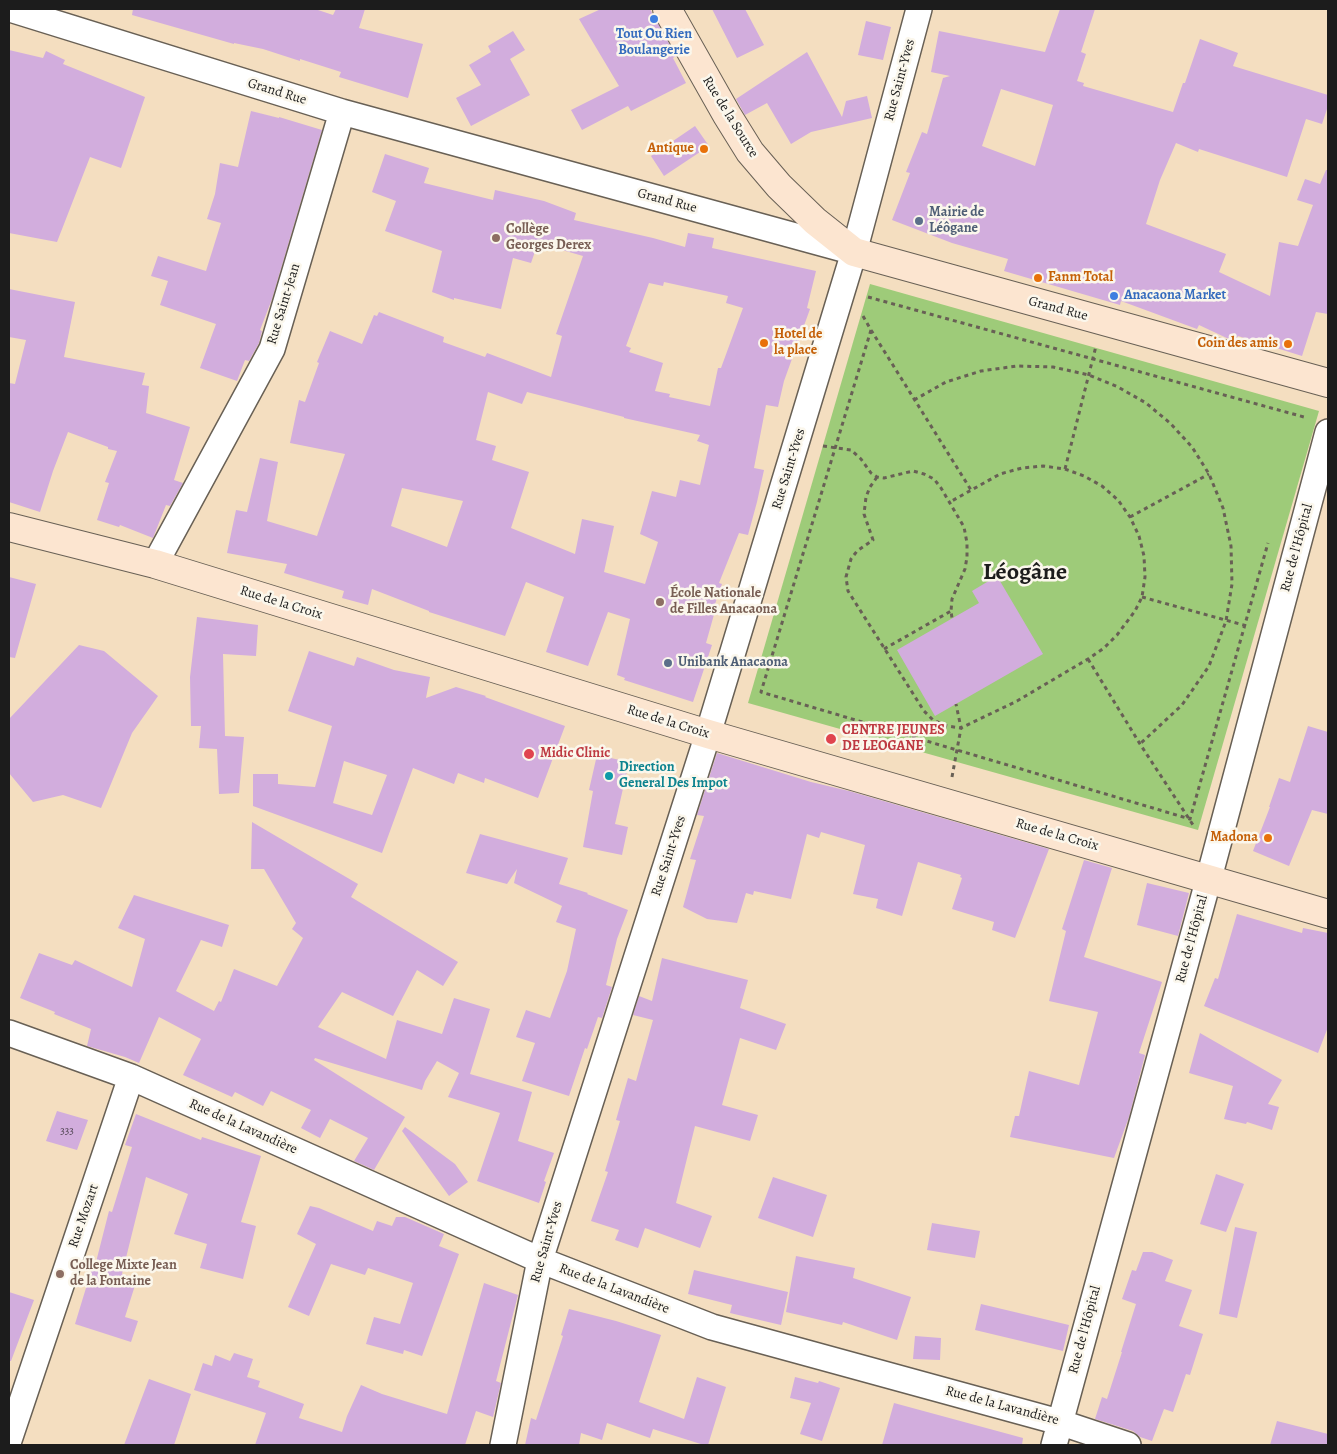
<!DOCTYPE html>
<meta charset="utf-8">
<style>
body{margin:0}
#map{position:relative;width:1337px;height:1454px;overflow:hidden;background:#f4dec0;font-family:Alegreya,serif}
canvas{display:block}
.frame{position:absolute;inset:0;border:10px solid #1c1c1c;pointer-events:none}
</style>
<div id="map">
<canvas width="1337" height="1454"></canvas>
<div class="frame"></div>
</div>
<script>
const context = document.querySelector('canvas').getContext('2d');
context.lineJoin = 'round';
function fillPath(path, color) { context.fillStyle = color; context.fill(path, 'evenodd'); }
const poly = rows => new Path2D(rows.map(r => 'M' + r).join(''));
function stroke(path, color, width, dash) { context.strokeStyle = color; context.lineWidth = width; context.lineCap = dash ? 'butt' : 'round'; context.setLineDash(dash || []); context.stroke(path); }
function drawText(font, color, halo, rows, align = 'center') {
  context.font = font + ' Alegreya,serif'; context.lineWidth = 5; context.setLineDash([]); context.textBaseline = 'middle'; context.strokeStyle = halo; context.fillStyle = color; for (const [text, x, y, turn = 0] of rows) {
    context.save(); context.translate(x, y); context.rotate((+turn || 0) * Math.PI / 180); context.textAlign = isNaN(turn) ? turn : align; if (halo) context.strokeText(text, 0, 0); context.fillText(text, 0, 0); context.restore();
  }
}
fillPath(poly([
 [870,284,1319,411,1198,830,748,703]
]), '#9ecb79');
fillPath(poly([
 [133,9,315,9,333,15,336,9,365,9,359,28,423,44,408,98,339,77,341,72,300,59,300,61,263,49,234,43,234,44,132,15],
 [601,9,650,9,676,56,673,58,686,83,631,111,628,106,582,130,571,110,619,86,579,19],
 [712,9,745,9,764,45,737,58],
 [1060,9,1095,9,1081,52,1086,54,1077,81,1084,83,1083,86,1173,112,1183,83,1185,83,1200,39,1238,53,1233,66,1328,95,1328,106,1322,124,1306,119,1287,177,1199,149,1198,152,1176,143,1160,180,1146,224,1226,254,1219,272,1270,296,1279,242,1298,246,1313,205,1297,200,1305,179,1320,184,1326,170,1328,170,1328,314,1316,312,1302,356,1238,336,1235,341,1231,340,1199,325,1197,329,1121,301,1120,305,1004,271,1008,259,952,243,892,220,910,173,906,172,922,132,927,134,943,78,950,76,931,72,939,31,1045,52],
 [1001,89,1053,105,1035,166,982,146],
 [866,21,891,27,883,60,858,55],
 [513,31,525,50,510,59,530,95,471,126,456,98,481,85,469,65,491,52,488,46],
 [9,50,43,58,46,51,65,60,63,64,145,97,121,168,90,157,57,242,9,233],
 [807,52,842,117,846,101,867,96,872,118,811,132,791,144,767,103,745,115,736,99],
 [251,111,279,118,279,117,322,130,272,299,260,330,262,331,259,343,249,361,245,360,237,381,200,368,216,324,160,305,168,281,151,276,158,256,206,271,221,223,207,219,215,194,220,163,238,167],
 [695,126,709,146,664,176,651,156],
 [385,154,429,168,424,183,493,200,495,190,544,201,576,213,574,220,653,238,685,247,688,233,714,238,712,248,816,271,807,308,810,309,784,381,778,407,766,405,754,468,764,470,757,502,748,535,739,533,719,583,722,584,715,604,717,604,706,643,712,645,693,702,624,680,625,678,617,675,630,619,608,612,588,666,546,652,564,597,526,582,505,636,429,612,429,611,372,589,368,605,342,598,344,591,284,573,287,564,227,553,236,510,247,512,260,458,278,462,267,521,317,536,345,454,290,443,299,400,305,402,319,363,317,362,330,331,362,344,374,315,377,316,379,312,444,337,443,342,485,357,487,353,551,377,562,336,556,334,583,256,538,243,531,263,513,258,501,309,454,298,454,300,432,292,442,251,385,231,396,201,372,192],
 [664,282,728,296,726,303,743,308,721,368,718,368,710,406,669,397,670,394,655,391,663,363,629,352,631,348,626,346,649,283,663,286],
 [488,392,522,404,527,392,624,417,624,418,700,435,697,441,709,445,700,485,680,480,676,497,652,491,640,534,658,542,645,584,604,572,614,526,582,519,575,554,511,528,529,472,492,460,496,446,476,440],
 [402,488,463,501,447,547,391,526],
 [9,289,75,302,64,357,145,373,142,385,149,386,146,413,190,427,174,480,183,483,170,506,166,505,153,538,120,525,119,527,97,520,109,483,105,482,117,451,108,449,108,447,68,432,53,471,40,512,9,502,9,383,15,384,26,340,9,337],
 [997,576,1043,654,935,716,897,650,979,603,972,591],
 [9,577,36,584,15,658,9,657],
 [197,617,258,625,256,656,223,654,225,736,244,737,239,793,219,794,217,749,199,748,201,726,191,726,190,677],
 [79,645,104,651,158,696,132,733,101,808,63,795,33,802,9,773,9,719],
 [309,651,354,666,357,657,394,670,430,677,426,698,456,687,486,696,485,697,565,726,538,798,485,778,484,783,458,773,454,784,413,768,382,853,253,806,253,774,278,774,278,784,315,787,332,726,288,711],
 [344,761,387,775,372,815,333,803],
 [1308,726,1328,732,1328,814,1312,810,1289,866,1253,851,1270,807,1269,807,1279,778,1290,782],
 [717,753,811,782,849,791,1049,849,1015,938,992,930,994,922,952,909,962,878,960,877,961,875,918,862,902,916,876,908,878,899,853,894,865,845,821,832,819,838,807,834,791,899,754,891,753,895,746,893,737,923,707,919,683,907,696,860,690,859,704,816,697,815],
 [597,755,629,762,615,824,628,827,622,855,583,847,593,791,589,790],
 [252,822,358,884,351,897,458,962,443,986,417,970,393,1016,342,992,318,1027,386,1059,397,1020,442,1034,454,998,490,1009,470,1074,532,1092,518,1141,554,1153,544,1181,546,1182,539,1203,477,1181,500,1113,448,1097,459,1073,437,1061,425,1081,422,1090,315,1058,314,1060,405,1117,374,1170,354,1161,368,1138,330,1119,320,1138,301,1128,311,1110,271,1091,263,1106,235,1092,232,1097,183,1075,201,1039,159,1017,139,1063,125,1057,87,1046,91,1029,54,1014,55,1012,20,998,39,953,72,965,75,960,132,987,145,939,118,928,134,895,229,925,222,947,201,940,176,991,214,1011,219,1001,221,1002,234,969,277,986,303,938,292,929,296,923,264,869,251,869],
 [480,834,568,858,559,884,588,893,587,894,628,910,617,939,606,985,612,987,602,1018,598,1017,587,1049,585,1048,569,1096,522,1081,535,1043,516,1037,526,1010,550,1018,567,971,576,929,556,922,562,906,514,883,517,869,507,884,466,873],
 [1084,860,1112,868,1084,957,1162,982,1139,1053,1145,1055,1129,1117,1114,1158,1010,1137,1015,1116,1019,1116,1029,1071,1079,1085,1098,1012,1049,1001,1066,931,1062,929],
 [1147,883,1189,893,1178,936,1137,925],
 [1237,914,1302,933,1303,928,1328,933,1328,1027,1318,1053,1204,1006,1215,978,1218,979],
 [662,958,748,980,740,1008,786,1024,776,1050,740,1038,722,1105,758,1115,750,1141,695,1126,676,1203,712,1216,700,1248,645,1228,638,1248,615,1240,619,1230,591,1221,608,1172,605,1171,620,1121,616,1120,628,1078,636,1081,653,1020,633,1015,639,996,652,1001],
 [1200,1033,1282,1080,1268,1104,1279,1107,1272,1130,1247,1122,1246,1124,1224,1119,1233,1086,1189,1073],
 [57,1111,88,1120,77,1150,46,1141],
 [136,1114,201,1140,202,1137,261,1156,241,1222,256,1226,243,1279,200,1268,207,1244,174,1234,188,1194,146,1177,122,1274,137,1279,125,1317,138,1321,131,1342,75,1324,93,1265,95,1266,109,1211,112,1212,132,1147,125,1145],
 [405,1127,455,1164,468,1182,449,1196,402,1131],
 [1216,1174,1244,1184,1226,1232,1200,1224],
 [773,1177,827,1195,813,1237,758,1218],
 [310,1206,319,1208,373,1231,377,1221,392,1226,396,1217,405,1217,444,1234,439,1246,459,1254,422,1356,404,1350,403,1354,366,1344,374,1317,400,1324,413,1283,368,1268,365,1275,331,1264,309,1316,288,1307,316,1244,297,1234],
 [932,1223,980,1231,975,1258,927,1250],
 [1235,1227,1257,1232,1237,1318,1219,1314],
 [1143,1252,1152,1252,1173,1260,1165,1281,1192,1290,1179,1326,1203,1334,1190,1375,1186,1374,1173,1412,1164,1409,1152,1441,1140,1437,1133,1431,1095,1419,1102,1397,1107,1399,1122,1352,1121,1352,1136,1304,1122,1299,1132,1270,1136,1271],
 [796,1256,855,1268,853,1278,911,1297,897,1340,843,1322,842,1325,786,1312],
 [694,1270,788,1292,781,1325,730,1313,732,1305,688,1294],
 [484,1283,518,1295,496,1381,501,1383,493,1417,476,1411,465,1445,255,1445,266,1413,194,1390,203,1363,212,1366,215,1355,230,1361,234,1353,253,1359,247,1377,260,1381,258,1387,304,1404,299,1418,342,1432,347,1416,361,1385,382,1394,447,1414],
 [9,1292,34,1300,11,1361,9,1361],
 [981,1304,1069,1325,1063,1351,975,1330],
 [569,1309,616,1321,661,1335,639,1402,684,1419,697,1377,726,1387,708,1445,704,1445,653,1429,650,1438,607,1423,602,1440,581,1433,579,1445,525,1445,531,1418,536,1420,563,1336,561,1335],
 [915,1336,941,1338,940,1360,913,1359],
 [795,1377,818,1383,819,1381,840,1388,822,1441,800,1434,811,1403,790,1398],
 [149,1379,191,1394,174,1445,124,1445],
 [894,1403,1023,1438,1022,1445,882,1445],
 [1277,1421,1328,1434,1328,1445,1270,1445]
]), '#d2addd');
const street = poly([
 [10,9,342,112,854,252],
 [155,564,272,349,342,112],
 [9,1033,131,1077,540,1260,712,1327,1059,1422,1128,1445],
 [9,1440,131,1077],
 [503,1445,540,1260,708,734,854,252,919,9],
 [1054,1445,1213,863,1328,432]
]);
const secondary = poly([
 [667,9,727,115,750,152,779,186,815,221,854,252,1328,383],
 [9,527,155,564,708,734,1328,914]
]);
stroke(street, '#686055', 28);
stroke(secondary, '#686055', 30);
stroke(poly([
 [868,297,1304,417,1303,419],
 [863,316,871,330,971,490],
 [871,330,761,692,1190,819,1268,543],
 [914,400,946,382,981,371,1017,366,1053,367,1089,375,1118,387,1146,403,1170,423,1192,447,1209,474,1223,508,1231,546,1232,584,1226,621,1209,666,1182,705,1140,744],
 [823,446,851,450,861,459,871,473,877,477,884,478,913,471,924,474,934,479,941,488,964,527,967,543,967,557,965,569,952,599,951,611,952,618],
 [1065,469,1096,346],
 [877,477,870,487,866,497,864,514,873,540,857,551,851,559,846,577,848,591,924,711,933,720,947,726,961,728,1017,701,1088,659,1104,648,1117,635,1135,611,1142,597,1145,577,1144,556,1139,536,1130,517,1118,500,1102,486,1084,476,1065,469,1043,466,1022,468,1000,474,950,502],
 [1130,517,1209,474],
 [1142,597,1247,626],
 [884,649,951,611],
 [1088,659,1140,744,1195,828],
 [952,777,961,728,956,704]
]), '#686055', 3, [4, 4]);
stroke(street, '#fff', 25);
stroke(secondary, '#fce5d0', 28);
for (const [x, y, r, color] of [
 [654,19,5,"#3f7fe0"],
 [704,149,5,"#e8710a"],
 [919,221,5,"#5c6f8a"],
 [496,238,5,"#8d6e63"],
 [1038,278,5,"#e8710a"],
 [1114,296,5,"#3f7fe0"],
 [764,343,5,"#e8710a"],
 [1288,344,5,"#e8710a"],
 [660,602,5,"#8d6e63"],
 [668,663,5,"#5c6f8a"],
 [831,739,6,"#e0444e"],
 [529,754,6,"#e0444e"],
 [609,776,5,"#0f9aa8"],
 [1268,838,5,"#e8710a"],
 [60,1274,5,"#8d6e63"]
]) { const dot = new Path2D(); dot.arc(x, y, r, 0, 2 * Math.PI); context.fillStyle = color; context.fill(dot); stroke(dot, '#fbf7ec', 2); }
drawText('11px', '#4a404c', null, [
 ["333",67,1131]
]);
drawText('bold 14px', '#366cbe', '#fbf7ec', [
 ["Tout Ou Rien",654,35],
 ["Boulangerie",654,51],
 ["Anacaona Market",1124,296,"left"]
]);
drawText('14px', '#1c1c1c', '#fbf7ec', [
 ["Rue Saint-Yves",900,80,-75],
 ["Grand Rue",277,92,17],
 ["Rue de la Source",730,117,58],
 ["Grand Rue",667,201,15],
 ["Rue Saint-Jean",284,304,-73],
 ["Grand Rue",1058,309,15],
 ["Rue Saint-Yves",789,469,-73],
 ["Rue de l'Hôpital",1297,548,-75],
 ["Rue de la Croix",281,603,17],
 ["Rue de la Croix",668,722,17],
 ["Rue de la Croix",1057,835,16],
 ["Rue Saint-Yves",669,856,-72],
 ["Rue de l'Hôpital",1192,939,-75],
 ["Rue de la Lavandière",243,1127,24],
 ["Rue Mozart",84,1216,-71],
 ["Rue Saint-Yves",547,1242,-74],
 ["Rue de la Lavandière",614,1289,21],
 ["Rue de l'Hôpital",1085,1330,-75],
 ["Rue de la Lavandière",1002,1406,15]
]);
drawText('bold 14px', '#c56008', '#fbf7ec', [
 ["Antique",694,149],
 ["Fanm Total",1048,278,"left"],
 ["Hotel de",774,335,"left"],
 ["la place",774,351,"left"],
 ["Coin des amis",1278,344],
 ["Madona",1258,838]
], 'right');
drawText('bold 14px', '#4e5e75', '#fbf7ec', [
 ["Mairie de",929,213],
 ["Léôgane",929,229],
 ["Unibank Anacaona",678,663]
], 'left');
drawText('bold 14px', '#785e54', '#fbf7ec', [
 ["Collège",506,230],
 ["Georges Derex",506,246],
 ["École Nationale",670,594],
 ["de Filles Anacaona",670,610],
 ["College Mixte Jean",70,1266],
 ["de la Fontaine",70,1282]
], 'left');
drawText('bold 14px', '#be3a42', '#fbf7ec', [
 ["CENTRE JEUNES",842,731],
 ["DE LEOGANE",842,747],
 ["Midic Clinic",540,754]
], 'left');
drawText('bold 14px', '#0d838f', '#fbf7ec', [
 ["Direction",619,768],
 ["General Des Impot",619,784]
], 'left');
drawText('bold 24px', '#1c1c1c', '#fbf7ec', [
 ["Léogâne",1025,573]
]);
</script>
